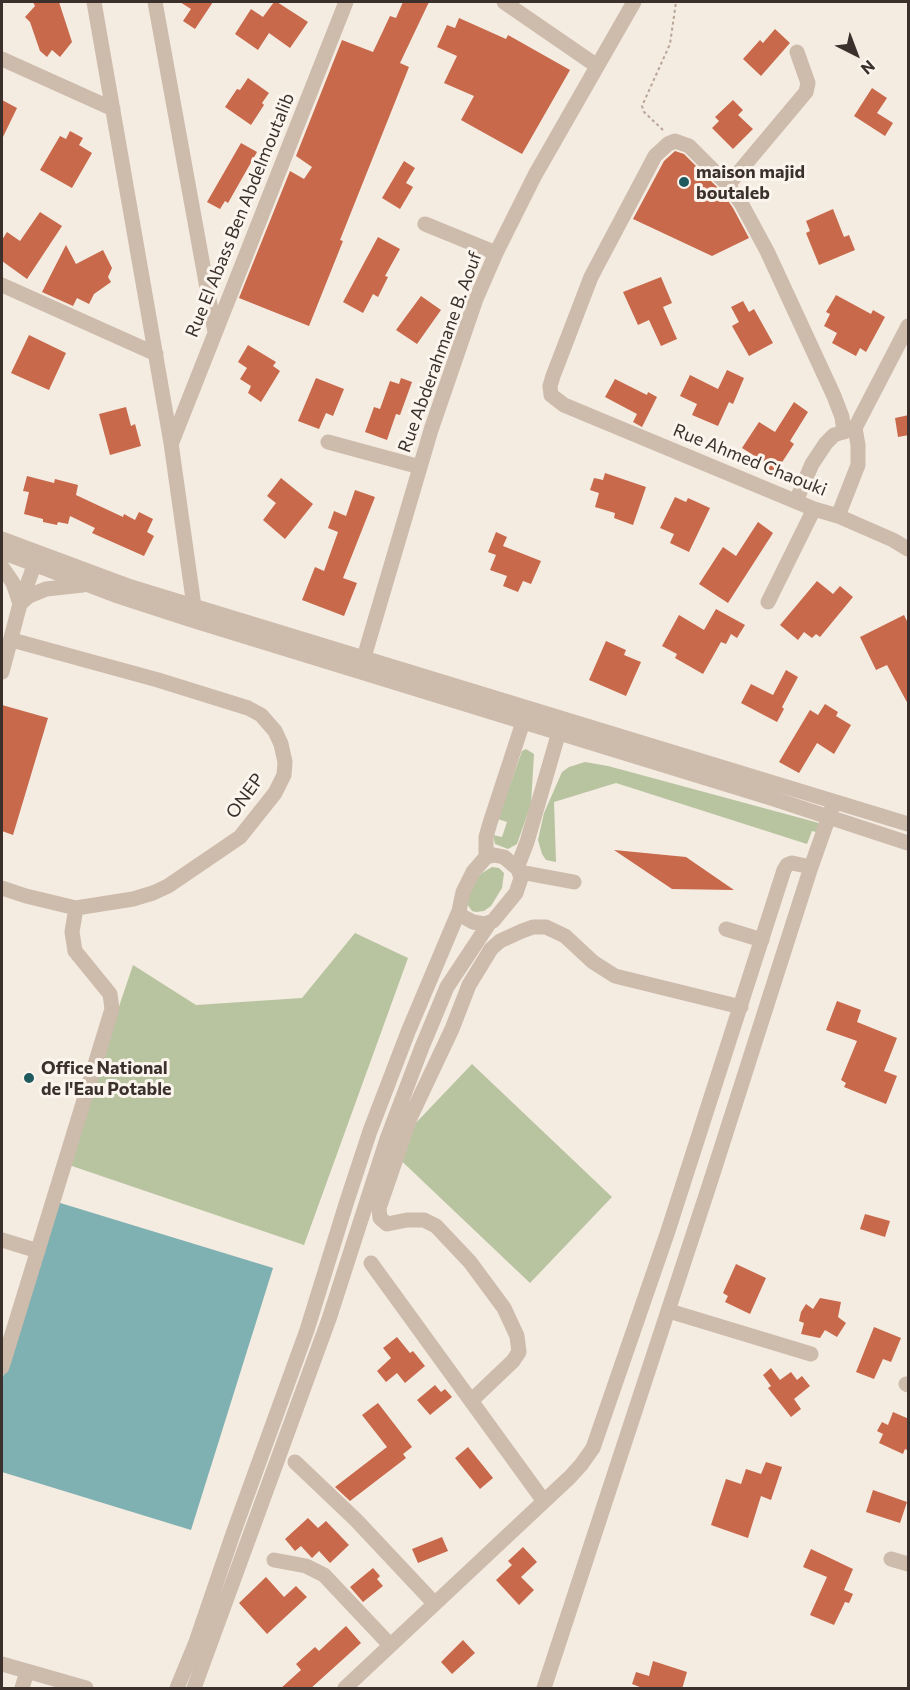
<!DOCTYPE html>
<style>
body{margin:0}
#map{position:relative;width:910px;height:1690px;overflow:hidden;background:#f4ebe1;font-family:Commissioner,sans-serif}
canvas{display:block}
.frame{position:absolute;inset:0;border:3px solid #3b302b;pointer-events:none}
.north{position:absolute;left:826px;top:24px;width:60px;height:60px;-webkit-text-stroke:4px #fbf5ee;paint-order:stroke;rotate:138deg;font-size:16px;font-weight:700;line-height:24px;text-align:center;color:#3b302b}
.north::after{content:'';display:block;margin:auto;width:21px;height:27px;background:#3b302b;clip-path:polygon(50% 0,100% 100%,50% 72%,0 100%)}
</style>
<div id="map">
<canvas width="910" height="1690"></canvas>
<div class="frame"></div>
<div class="north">N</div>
</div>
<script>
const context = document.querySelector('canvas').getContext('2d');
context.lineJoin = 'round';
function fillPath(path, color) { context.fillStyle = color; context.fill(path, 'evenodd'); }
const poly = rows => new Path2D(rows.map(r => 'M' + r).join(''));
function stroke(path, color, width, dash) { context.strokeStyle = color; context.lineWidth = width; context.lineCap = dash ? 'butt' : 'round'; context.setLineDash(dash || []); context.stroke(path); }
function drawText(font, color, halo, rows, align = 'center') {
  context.font = font + ' Commissioner,sans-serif'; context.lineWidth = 6; context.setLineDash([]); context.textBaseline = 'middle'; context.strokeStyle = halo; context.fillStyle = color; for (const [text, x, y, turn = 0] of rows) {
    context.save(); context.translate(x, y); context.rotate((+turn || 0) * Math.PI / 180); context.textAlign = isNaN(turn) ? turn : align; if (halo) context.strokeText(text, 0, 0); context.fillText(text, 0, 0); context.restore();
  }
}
fillPath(poly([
 [526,749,534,754,531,804,517,844,508,849,495,844,493,835,502,837,507,822,498,819,522,751],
 [585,762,608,766,819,823,816,832,812,831,807,844,616,783,554,802,556,862,546,860,542,854,538,840,544,813,562,772,569,767],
 [492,867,499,868,504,873,502,888,491,906,484,911,476,912,472,911,467,904,472,884,482,873],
 [355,933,408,958,304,1245,66,1164,133,965,196,1005,302,998],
 [472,1064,612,1197,530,1283,390,1150]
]), '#b8c4a0');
fillPath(poly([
 [57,1202,273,1268,191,1530,2,1472,2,1380]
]), '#7fb0b2');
fillPath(poly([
 [33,2,59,2,72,42,60,57,52,50,47,57,40,51,30,22,25,17,35,6],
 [180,2,213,2,195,29,183,21,191,9],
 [274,2,277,2,308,22,290,48,269,33,258,50,235,34,251,9,263,17],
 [403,2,429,2,400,63,409,67,340,240,343,241,309,326,239,298,290,171,304,179,312,167,296,156,342,40,373,52,390,16,396,18],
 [459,18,506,39,508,35,570,70,522,154,461,120,474,96,444,83,457,56,437,47,447,25,455,28],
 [775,29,790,43,761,76,743,59,760,40,763,43],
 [248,78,269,93,262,103,264,105,251,125,225,107,237,89,240,90],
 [872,88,887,98,877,113,893,123,885,136,854,116],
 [2,100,17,108,2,139],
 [733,100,743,110,738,115,753,129,733,149,712,128,719,121,715,117],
 [70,131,83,138,79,145,92,153,72,188,40,170,60,136,66,139],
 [241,143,257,152,228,203,225,201,220,209,207,202],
 [675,151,684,154,721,191,733,208,749,238,712,256,633,219,664,161],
 [404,161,415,168,406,183,413,187,400,209,382,198],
 [833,209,844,237,849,235,855,250,819,265,806,233,810,231,806,221],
 [40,212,62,226,27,279,2,261,2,240,7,232,20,241],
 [378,237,400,249,385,276,388,277,378,297,373,294,363,313,343,302],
 [66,245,76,264,103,250,112,268,108,277,111,282,94,294,89,304,77,298,73,306,42,292],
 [661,277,672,303,663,307,677,339,661,346,649,320,638,325,623,292],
 [836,295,871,314,873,310,885,317,866,352,860,348,856,356,832,343,837,333,824,326,830,314,826,312],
 [421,296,441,310,417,344,396,330],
 [743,301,749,312,754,309,773,343,749,356,732,326,739,322,731,307],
 [29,335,66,353,49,390,11,373],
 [248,345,276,362,273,366,280,371,261,402,248,393,251,386,240,379,247,368,238,362],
 [727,370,744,378,733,404,729,402,718,426,692,415,697,404,680,396,690,375,718,389],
 [316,378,344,389,333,416,326,413,319,429,298,421],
 [401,378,412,382,400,415,396,414,387,440,365,432,374,407,380,409,390,381,399,384],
 [615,379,647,395,648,392,657,397,642,427,633,422,637,414,605,397],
 [794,402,808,412,790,441,794,444,773,476,762,469,766,463,742,448,759,422,775,432],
 [126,407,131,426,135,424,141,446,110,455,99,414],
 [909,415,909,435,898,437,895,418],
 [605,473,646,487,633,525,614,518,615,513,595,507,599,493,590,490,594,478,603,480],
 [27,476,54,483,55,479,78,485,76,495,123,517,124,514,135,520,139,512,153,519,147,532,154,536,144,556,92,533,95,528,70,516,68,524,58,522,57,525,43,522,43,519,24,514,29,492,23,491],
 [281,478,313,504,285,539,263,520,276,503,267,496],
 [355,490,375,497,343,578,357,583,344,616,302,600,315,567,324,571,338,532,328,528,334,511,346,516],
 [675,497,686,502,688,498,710,508,689,552,670,543,674,534,660,528],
 [758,522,773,533,728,603,699,584,723,547,736,556],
 [496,532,507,537,503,546,541,561,531,584,523,581,518,592,503,586,507,576,490,570,496,555,488,552],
 [817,581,833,594,840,586,853,597,820,637,816,634,812,638,804,632,798,640,780,625],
 [716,609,745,625,737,638,731,634,726,644,721,642,703,674,675,658,677,654,662,646,679,615,704,630],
 [904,615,909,625,909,706,887,665,876,670,860,637],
 [606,641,626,650,624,655,641,662,626,696,589,680],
 [786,670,798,677,782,707,784,709,777,722,741,703,751,684,773,695],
 [825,704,838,712,836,716,851,725,834,754,817,743,799,773,779,762,810,710,818,715],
 [2,705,48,718,13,835,2,831],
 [614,850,686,857,734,890,672,889],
 [837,1001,861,1010,857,1022,897,1038,884,1071,897,1076,886,1104,844,1087,846,1083,841,1080,857,1041,826,1030],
 [865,1214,890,1221,885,1237,860,1229],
 [736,1264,766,1278,750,1314,725,1302,728,1296,723,1293],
 [820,1298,841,1302,838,1317,846,1323,837,1337,825,1330,820,1338,801,1334,804,1323,799,1321,801,1312,806,1304,813,1309],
 [874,1327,901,1338,891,1362,883,1359,874,1379,856,1372],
 [397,1337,410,1353,413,1351,425,1366,405,1383,397,1373,386,1382,377,1371,391,1358,383,1348],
 [771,1368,780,1380,791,1372,797,1380,802,1376,810,1386,794,1399,801,1409,791,1417,768,1388,771,1386,763,1375],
 [435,1385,441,1392,445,1389,452,1397,430,1415,417,1400],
 [378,1403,412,1447,403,1454,406,1458,350,1501,335,1487,387,1447,362,1415],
 [893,1412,909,1419,909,1451,905,1449,903,1454,879,1443,883,1434,877,1431,882,1422,888,1425],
 [468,1447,493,1478,480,1489,455,1458],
 [766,1462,782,1467,771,1500,761,1496,748,1538,711,1525,726,1479,741,1484,746,1469,761,1474],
 [873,1490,907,1502,900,1523,866,1512],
 [308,1518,318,1528,326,1521,349,1545,330,1563,319,1551,312,1558,301,1546,295,1551,285,1539],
 [442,1537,448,1551,418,1563,412,1549],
 [523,1547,537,1562,521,1577,534,1590,519,1605,496,1580,512,1565,508,1561],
 [811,1549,853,1569,844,1590,853,1594,849,1603,845,1602,834,1625,810,1615,827,1577,803,1567],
 [373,1568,380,1576,377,1579,383,1586,363,1602,350,1587],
 [266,1577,284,1597,296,1586,307,1597,267,1634,239,1603],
 [346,1626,361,1643,310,1689,280,1689,301,1670,296,1664,315,1647,319,1651],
 [463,1640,475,1653,452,1674,441,1662],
 [653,1661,687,1672,682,1689,645,1689,632,1684,636,1672,649,1676]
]), '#c8694b');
stroke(poly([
 [663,130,644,112,642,106,670,44,676,2]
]), '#b9a596', 2, [3, 3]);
stroke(poly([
 [94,2,171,443,194,606,192,614],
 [155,2,215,332],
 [504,2,597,66],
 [2,59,113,109],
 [728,185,806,92,808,83,797,52],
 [425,224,496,253],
 [2,285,156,354],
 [855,428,908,326],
 [844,432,842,417,834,396,767,251,741,203,728,185,689,146,675,141,668,144,655,156,591,277,553,376,550,386,551,395,564,405,814,509,838,516,893,540,908,549],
 [172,442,346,2],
 [328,442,420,467],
 [796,501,812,464,826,443,834,435,852,429],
 [838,516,858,465,858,445,855,428],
 [2,539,131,587,908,824],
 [2,552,115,595,192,620,771,798,908,843],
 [2,567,13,583,20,604,29,596,46,589,83,585],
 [768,602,814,509],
 [362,664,431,430,476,299,496,253,535,175,634,2],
 [2,672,20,604,38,555],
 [486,857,486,837,490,823,526,713],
 [517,868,527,842,561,725],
 [520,872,574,882],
 [2,888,26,896,76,908,133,899,153,893,168,886,240,837,275,793,284,775,285,762,281,744,275,731,261,715,248,708,158,680,12,640],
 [726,929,762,940],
 [2,1240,38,1251],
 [371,1263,543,1500],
 [669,1311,811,1354],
 [2,1367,112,1009,110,994,75,951,72,932,76,908],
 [906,1384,908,1385],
 [471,1401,513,1361,519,1352,517,1336,504,1308,470,1262,436,1226,424,1220,407,1220,387,1224,380,1218,379,1208,410,1118,452,1029,469,985,491,949,500,941,522,931,533,927,546,927,565,936,593,962,615,976,741,1007],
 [295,1462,356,1520,434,1603],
 [891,1559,908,1564],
 [274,1560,306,1566,324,1575,390,1645],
 [2,1664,86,1688],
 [22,1688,27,1672],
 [177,1688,196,1642,234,1531,307,1330,346,1204,370,1131,408,1032,459,911,463,892,473,872,486,857,494,855,504,857,518,869,521,878,516,893,493,921,484,924,473,922,462,916,459,911],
 [194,1688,329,1319,387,1139,422,1047,447,987,490,922],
 [345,1688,570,1477,581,1465,593,1448,668,1231,784,870,787,865,792,863,811,867],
 [544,1688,710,1183,811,867,832,808]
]), '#cdbbac', 15);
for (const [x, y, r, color] of [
 [684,182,6,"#1f5a5e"],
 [29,1078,6,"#1f5a5e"]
]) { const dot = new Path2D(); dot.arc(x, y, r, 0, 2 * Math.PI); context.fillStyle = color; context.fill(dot); stroke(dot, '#fbf5ee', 2); }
drawText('bold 18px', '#3b302b', '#fbf5ee', [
 ["maison majid",696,172],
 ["boutaleb",696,193],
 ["Office National",41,1068],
 ["de l'Eau Potable",41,1089]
], 'left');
drawText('18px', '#3b302b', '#fbf5ee', [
 ["Rue El Abass Ben Abdelmoutalib",240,215,-68],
 ["Rue Abderahmane B. Aouf",440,352,-70],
 ["Rue Ahmed Chaouki",750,460,22],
 ["ONEP",245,796,-54]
]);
</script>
